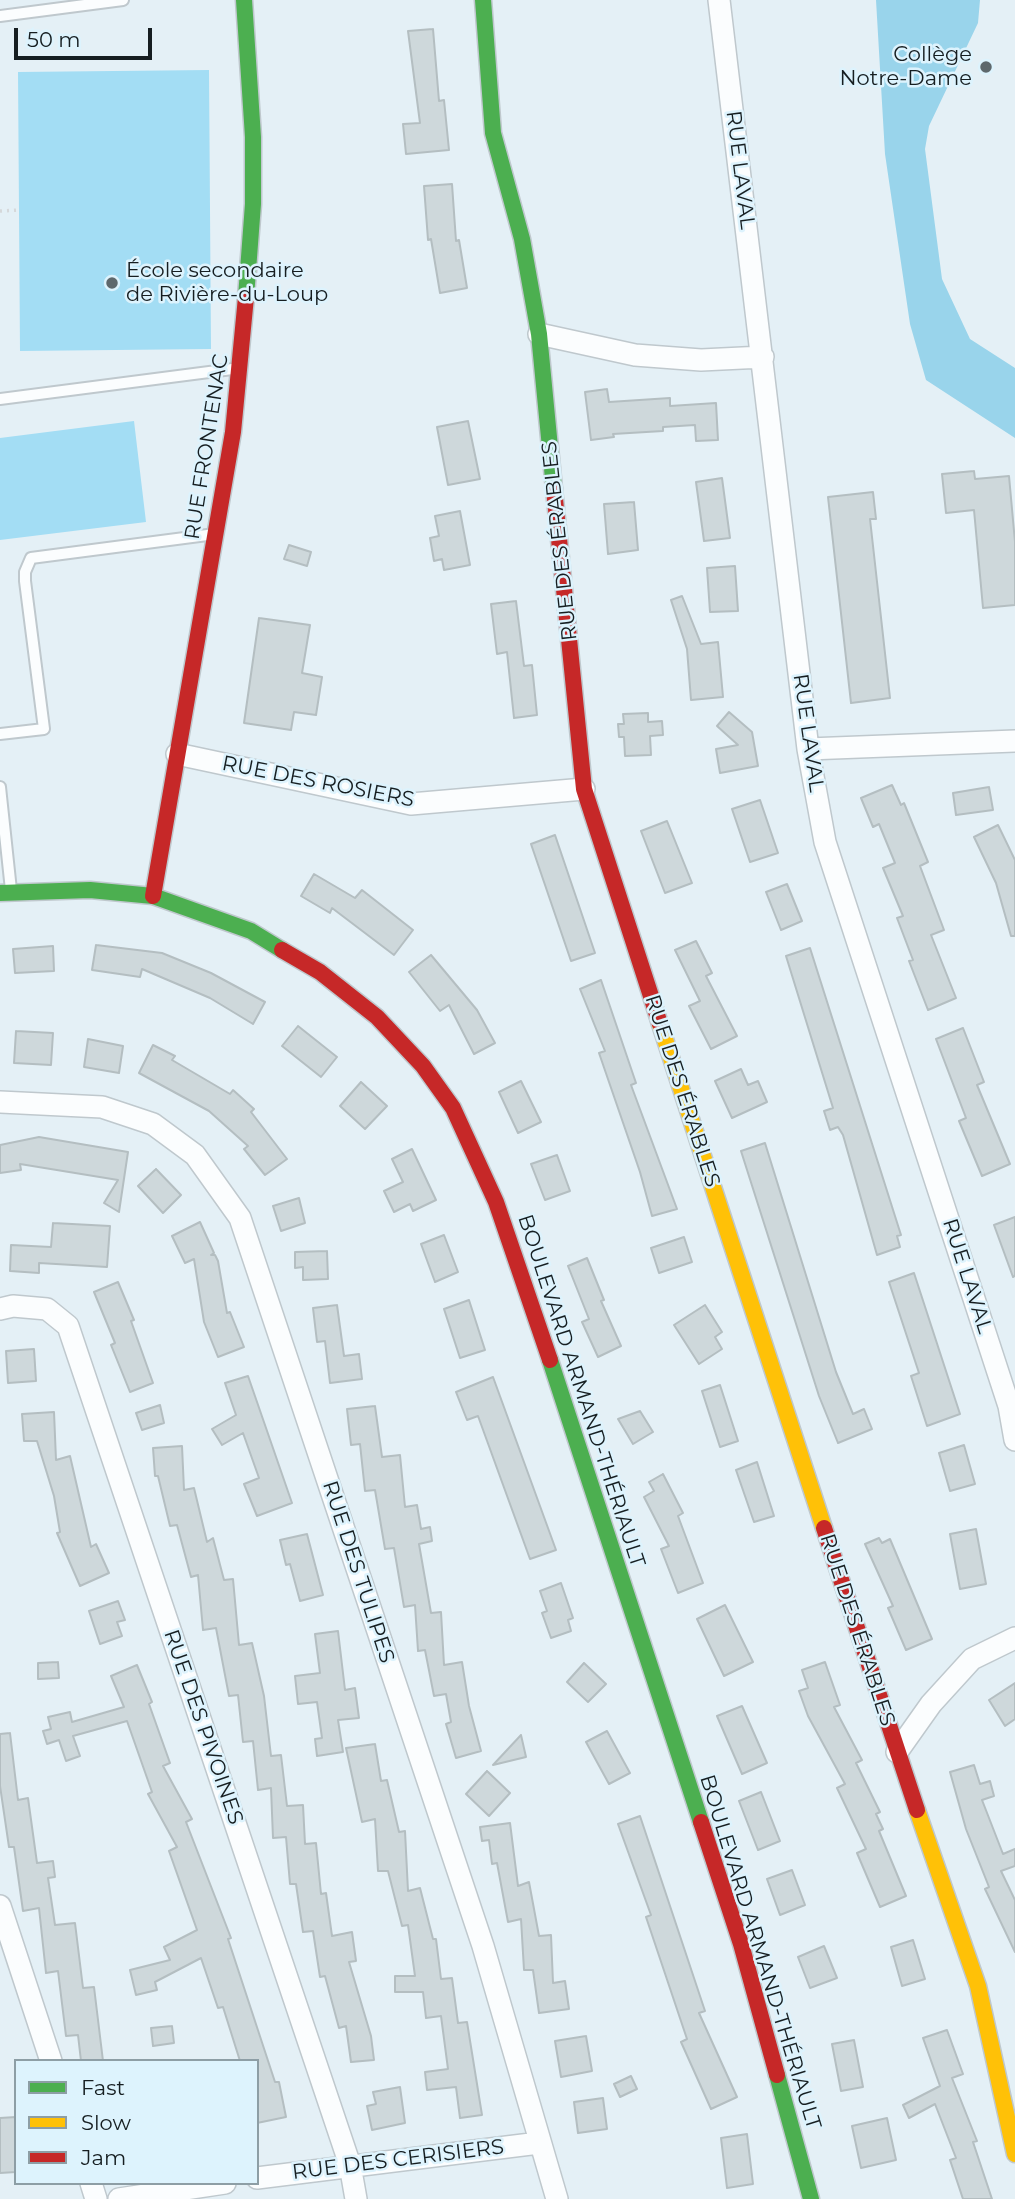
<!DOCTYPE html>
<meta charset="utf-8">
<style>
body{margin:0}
#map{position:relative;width:1015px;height:2199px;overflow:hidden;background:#e4f0f6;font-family:Montserrat,sans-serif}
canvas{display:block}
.legend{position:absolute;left:14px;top:2059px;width:245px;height:126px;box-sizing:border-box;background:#ddf3fd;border:2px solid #8d9ea5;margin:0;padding:9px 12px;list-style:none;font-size:21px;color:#161e21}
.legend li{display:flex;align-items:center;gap:14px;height:35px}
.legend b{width:35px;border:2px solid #8d9ea5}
.scale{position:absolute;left:14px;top:28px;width:138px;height:32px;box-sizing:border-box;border:4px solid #161e21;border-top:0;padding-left:9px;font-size:21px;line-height:24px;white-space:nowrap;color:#161e21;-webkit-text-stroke:5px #ddf3fd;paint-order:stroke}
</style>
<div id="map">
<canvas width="1015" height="2199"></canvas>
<ul class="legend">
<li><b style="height:9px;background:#4caf50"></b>Fast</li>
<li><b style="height:9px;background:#ffc107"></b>Slow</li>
<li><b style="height:9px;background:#c62828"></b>Jam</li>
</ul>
<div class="scale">50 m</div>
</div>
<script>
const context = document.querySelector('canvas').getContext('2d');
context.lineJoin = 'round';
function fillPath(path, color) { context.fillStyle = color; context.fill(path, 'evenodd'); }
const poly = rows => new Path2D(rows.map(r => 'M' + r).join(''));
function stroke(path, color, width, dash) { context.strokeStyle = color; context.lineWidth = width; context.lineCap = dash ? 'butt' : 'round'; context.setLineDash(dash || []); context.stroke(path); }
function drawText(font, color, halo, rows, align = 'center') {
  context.font = font + ' Montserrat,sans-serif'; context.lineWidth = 5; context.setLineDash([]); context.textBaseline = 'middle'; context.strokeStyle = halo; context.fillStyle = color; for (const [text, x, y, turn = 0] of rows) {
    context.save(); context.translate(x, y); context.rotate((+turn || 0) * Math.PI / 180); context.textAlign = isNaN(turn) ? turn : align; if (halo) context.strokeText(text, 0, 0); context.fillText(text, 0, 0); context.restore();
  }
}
fillPath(poly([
 [209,70,211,349,20,351,18,72],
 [134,421,146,522,0,540,0,438]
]), '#a3ddf4');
fillPath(poly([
 [876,0,980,0,978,23,929,126,925,149,942,279,970,339,1015,368,1015,438,926,380,910,324,885,154]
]), '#99d4eb');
const building = poly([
 [433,29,439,101,444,100,449,150,406,154,403,124,420,123,408,31,433,29],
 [452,184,456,241,459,240,467,288,440,293,431,239,428,240,424,186,452,184],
 [607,389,609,402,670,398,670,406,716,403,718,440,696,441,695,425,663,427,663,431,613,434,614,437,591,440,585,392,607,389],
 [468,421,480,479,448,485,437,427,468,421],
 [974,471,975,479,1009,476,1015,542,1015,605,983,608,974,510,946,513,942,474,974,471],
 [722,478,730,538,704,541,696,482,722,478],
 [873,492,876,519,870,519,890,698,851,703,828,497,873,492],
 [634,502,638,550,608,554,604,504,634,502],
 [460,511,470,565,444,570,442,559,434,561,430,538,439,536,435,516,460,511],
 [289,545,311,552,307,566,284,559,289,545],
 [735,566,738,611,710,612,707,568,735,566],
 [682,596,701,644,718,642,723,697,691,700,687,649,671,600,682,596],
 [516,601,524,666,532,665,537,715,514,718,507,652,497,654,491,604,516,601],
 [259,618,310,625,302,673,322,677,316,715,294,712,291,730,244,723,259,618],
 [729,712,752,732,758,766,720,773,716,749,738,745,717,726,729,712],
 [648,713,648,722,662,721,663,735,650,736,651,755,625,756,624,737,619,737,618,724,624,724,623,714,648,713],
 [892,785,901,805,904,803,928,862,920,866,944,930,931,935,956,998,928,1010,909,961,913,960,897,918,903,916,883,868,895,863,879,824,873,827,861,798,892,785],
 [989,787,993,810,956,815,953,793,989,787],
 [760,800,778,853,750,862,732,809,760,800],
 [667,821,692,883,665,893,641,831,667,821],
 [998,825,1015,860,1015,936,1011,936,996,883,974,837,998,825],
 [555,835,595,953,571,961,531,844,555,835],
 [314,874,355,898,362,890,413,930,394,955,332,908,330,913,301,896,314,874],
 [787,884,802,921,781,930,766,892,787,884],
 [696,941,712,973,706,976,737,1036,711,1049,689,1006,700,1001,675,950,696,941],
 [96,945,162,953,211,973,265,1002,253,1024,210,998,142,969,140,977,92,970,96,945],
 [53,946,54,971,15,973,13,949,53,946],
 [810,948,901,1235,897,1236,900,1247,877,1255,843,1135,838,1127,830,1130,824,1111,833,1108,786,956,810,948],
 [431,955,477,1010,495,1043,474,1054,449,1005,440,1011,409,972,431,955],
 [601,980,636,1083,631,1085,677,1209,652,1216,640,1172,599,1053,605,1051,580,989,601,980],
 [298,1026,337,1057,321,1077,282,1046,298,1026],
 [963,1028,984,1082,977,1085,1010,1164,982,1176,959,1121,966,1118,936,1039,963,1028],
 [16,1031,53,1033,51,1065,14,1063,16,1031],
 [88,1039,123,1046,119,1073,84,1067,88,1039],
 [153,1045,175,1056,172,1060,230,1094,233,1090,254,1109,251,1112,287,1159,265,1175,244,1149,248,1146,209,1111,139,1073,153,1045],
 [741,1069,748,1085,758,1081,767,1102,732,1118,715,1081,741,1069],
 [521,1081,541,1122,518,1133,499,1092,521,1081],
 [361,1082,387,1106,365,1129,340,1106,361,1082],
 [39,1137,128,1152,119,1212,104,1203,118,1180,20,1164,21,1170,0,1173,0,1145,39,1137],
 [765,1143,836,1372,853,1414,864,1409,872,1429,838,1443,819,1396,741,1151,765,1143],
 [412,1149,436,1200,413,1211,410,1204,394,1212,384,1191,403,1182,392,1159,412,1149],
 [557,1155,570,1191,545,1200,531,1164,557,1155],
 [156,1169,181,1195,163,1213,138,1186,156,1169],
 [299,1198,305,1223,281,1231,273,1206,299,1198],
 [1015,1217,1015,1276,1013,1277,994,1225,1015,1217],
 [200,1222,214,1253,211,1255,215,1255,218,1261,227,1313,230,1312,244,1347,218,1357,204,1322,194,1259,185,1263,172,1236,200,1222],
 [53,1223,110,1226,107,1267,39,1263,39,1273,10,1271,11,1245,51,1247,53,1223],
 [444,1235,458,1272,435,1282,421,1244,444,1235],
 [684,1237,692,1262,659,1273,651,1248,684,1237],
 [327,1251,328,1279,303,1280,303,1267,295,1268,295,1252,327,1251],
 [587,1258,604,1300,601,1301,621,1346,598,1357,582,1322,589,1319,568,1266,587,1258],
 [914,1273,960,1414,927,1426,911,1376,919,1373,889,1282,914,1273],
 [118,1282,134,1320,131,1321,153,1383,130,1392,111,1345,115,1343,94,1292,118,1282],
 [469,1300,485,1350,460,1358,444,1309,469,1300],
 [337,1305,344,1356,359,1354,362,1379,330,1383,325,1341,317,1342,313,1308,337,1305],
 [705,1305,722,1332,715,1337,722,1349,699,1364,674,1325,705,1305],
 [34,1349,36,1381,8,1383,6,1351,34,1349],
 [248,1376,292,1503,257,1516,244,1484,259,1478,243,1433,222,1445,212,1429,236,1415,225,1383,248,1376],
 [493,1377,556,1550,530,1559,478,1416,467,1420,456,1392,493,1377],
 [720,1385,738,1441,720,1447,702,1391,720,1385],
 [160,1405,164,1423,142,1430,136,1413,160,1405],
 [375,1406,382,1457,400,1455,405,1507,417,1505,421,1529,430,1527,432,1541,419,1544,431,1613,441,1612,444,1665,462,1662,469,1706,481,1751,456,1758,446,1724,451,1722,446,1694,434,1696,425,1650,418,1651,415,1605,404,1607,394,1548,385,1549,375,1490,365,1491,360,1444,351,1445,347,1409,375,1406],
 [640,1411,653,1432,633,1444,618,1419,640,1411],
 [54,1412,56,1460,70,1456,91,1547,96,1544,109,1573,80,1586,57,1533,60,1532,54,1496,37,1441,24,1441,22,1414,54,1412],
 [964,1445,975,1484,950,1491,939,1453,964,1445],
 [182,1446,184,1490,194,1488,207,1542,213,1538,224,1580,233,1579,239,1645,252,1643,264,1696,271,1756,281,1755,287,1806,303,1805,305,1844,316,1843,321,1894,326,1893,332,1936,352,1932,356,1961,349,1962,371,2036,374,2060,351,2062,346,2026,339,2028,325,1976,320,1977,313,1931,303,1932,296,1884,290,1884,286,1837,273,1838,271,1788,258,1790,253,1741,243,1742,238,1695,229,1696,216,1628,203,1630,198,1575,191,1577,177,1525,170,1526,158,1476,155,1476,153,1448,182,1446],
 [757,1462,774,1516,754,1522,736,1470,757,1462],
 [663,1474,683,1513,678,1516,703,1583,678,1593,661,1549,669,1546,644,1497,654,1491,649,1482,663,1474],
 [976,1529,986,1584,960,1589,950,1534,976,1529],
 [307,1534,323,1595,300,1601,290,1564,286,1565,280,1540,307,1534],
 [879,1538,882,1543,890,1539,932,1639,906,1650,888,1608,893,1606,865,1544,879,1538],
 [561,1583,573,1618,568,1620,571,1631,551,1638,542,1613,547,1611,540,1591,561,1583],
 [118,1601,125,1620,117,1622,122,1636,100,1644,89,1611,118,1601],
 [725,1605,753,1662,724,1676,697,1619,725,1605],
 [338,1631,345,1690,355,1688,359,1718,338,1720,343,1752,317,1756,315,1739,322,1738,317,1702,298,1704,295,1676,320,1673,315,1634,338,1631],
 [58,1662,59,1678,38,1679,38,1663,58,1662],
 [825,1662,840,1705,834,1707,862,1760,856,1763,880,1812,876,1814,883,1829,879,1831,906,1896,880,1907,857,1853,866,1849,837,1788,845,1784,808,1716,799,1691,808,1688,802,1670,825,1662],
 [584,1663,606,1684,588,1702,567,1682,584,1663],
 [137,1665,152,1702,149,1704,170,1763,163,1766,192,1819,186,1822,231,1938,228,1939,275,2082,279,2082,286,2117,257,2123,257,2061,240,2061,223,2007,218,2008,201,1958,155,1982,157,1990,136,1995,130,1970,170,1960,164,1947,197,1930,169,1851,177,1847,148,1794,152,1792,127,1721,73,1736,80,1756,66,1761,59,1740,47,1744,43,1731,51,1729,48,1717,70,1712,72,1722,124,1707,111,1676,137,1665],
 [1015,1683,1015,1719,1005,1726,989,1700,1015,1683],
 [742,1706,767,1763,742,1774,717,1716,742,1706],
 [607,1731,630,1773,609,1784,586,1742,607,1731],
 [10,1733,18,1800,28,1798,37,1863,53,1861,55,1877,48,1878,55,1925,75,1923,83,1988,94,1987,103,2061,81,2061,78,2035,66,2036,58,1971,46,1973,39,1908,23,1911,14,1847,9,1847,0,1786,0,1734,10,1733],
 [521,1735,526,1757,493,1765,521,1735],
 [375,1744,381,1781,387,1780,399,1832,405,1831,408,1891,420,1888,433,1939,436,1939,441,1979,452,1978,458,2023,467,2022,482,2115,460,2118,456,2087,427,2090,425,2072,448,2069,441,2016,426,2018,423,1992,395,1992,395,1976,415,1976,408,1925,402,1926,388,1871,378,1871,375,1819,362,1822,346,1748,375,1744],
 [974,1765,980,1784,990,1781,994,1796,982,1800,1003,1854,1015,1849,1015,1866,1001,1871,1015,1900,1015,1952,985,1889,989,1887,966,1829,950,1772,974,1765],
 [487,1771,510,1793,489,1816,466,1794,487,1771],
 [761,1792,780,1841,758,1850,739,1801,761,1792],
 [640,1816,705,2011,699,2013,737,2097,711,2109,681,2042,687,2039,646,1917,651,1915,618,1824,640,1816],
 [510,1823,518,1886,529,1882,539,1936,551,1935,553,1983,565,1981,569,2009,539,2013,533,1970,524,1970,521,1919,508,1922,497,1863,492,1864,489,1840,482,1841,480,1827,510,1823],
 [792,1870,805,1905,780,1915,767,1879,792,1870],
 [913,1940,925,1979,902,1986,891,1947,913,1940],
 [824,1946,837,1978,810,1988,798,1957,824,1946],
 [172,2026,174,2043,153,2046,151,2028,172,2026],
 [947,2030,963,2074,952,2078,977,2141,973,2142,992,2199,963,2199,950,2160,956,2158,935,2104,909,2118,903,2105,940,2086,923,2038,947,2030],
 [586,2036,592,2071,561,2077,555,2041,586,2036],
 [854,2040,863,2087,841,2091,832,2044,854,2040],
 [631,2076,637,2089,620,2097,614,2084,631,2076],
 [400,2087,405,2123,372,2130,367,2106,376,2104,373,2092,400,2087],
 [603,2098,607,2129,578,2133,574,2102,603,2098],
 [16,2117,16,2172,0,2173,0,2118,16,2117],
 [887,2118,896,2160,861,2168,852,2126,887,2118],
 [747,2134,753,2184,727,2188,721,2138,747,2134]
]);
fillPath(building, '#ced8db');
stroke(building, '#b4bec1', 2);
const lane = poly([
 [0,16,123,0],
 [0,399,240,368],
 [0,734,44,729,25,581,25,572,31,558,215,534],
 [0,787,11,890]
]);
const street = poly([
 [719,0,808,749,825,842,1009,1406,1015,1440],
 [539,334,635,355,701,360,763,357],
 [808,749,1015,741],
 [177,754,411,804,584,789],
 [0,1102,102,1107,153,1124,195,1155,240,1218,483,1946,557,2199],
 [0,1309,13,1306,47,1309,68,1326,350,2165,356,2199],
 [897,1752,931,1704,972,1659,1015,1638],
 [0,1906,51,2061],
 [257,2178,539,2143],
 [91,2183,96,2199],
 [119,2199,225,2183]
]);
const fast = poly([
 [244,0,253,137,253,204,246,297],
 [483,0,493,133,522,239,539,334,554,489],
 [0,893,90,890,153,896,251,931,282,950],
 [550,1360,701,1822],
 [777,2075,811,2199]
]);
const slow = poly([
 [660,1024,824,1528],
 [917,1810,978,1986,1015,2154]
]);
const jam = poly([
 [554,489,584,789,660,1024],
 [153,896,233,432,246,297],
 [282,950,320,972,377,1017,423,1066,453,1108,496,1202,550,1360],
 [824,1528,917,1810],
 [701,1822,741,1944,777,2075]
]);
stroke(lane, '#bfc8cd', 14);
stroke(street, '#bfc8cd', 24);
stroke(fast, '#bfc8cd', 19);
stroke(slow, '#bfc8cd', 19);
stroke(jam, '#bfc8cd', 19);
stroke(poly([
 [0,211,19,210]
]), '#d5d8da', 3.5, [2, 5]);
stroke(lane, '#fbfdfe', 10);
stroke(street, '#fbfdfe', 21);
stroke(fast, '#4caf50', 16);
stroke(slow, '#ffc107', 16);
stroke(jam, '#c62828', 16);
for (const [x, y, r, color] of [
 [986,67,7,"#5e686c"],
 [112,283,7,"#5e686c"]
]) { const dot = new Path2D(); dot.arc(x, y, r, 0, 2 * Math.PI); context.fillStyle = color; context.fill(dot); stroke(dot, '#ddf3fd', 2.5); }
drawText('21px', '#161e21', '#ddf3fd', [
 ["Collège",972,55],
 ["Notre-Dame",972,79],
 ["École secondaire",126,271,"left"],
 ["de Rivière-du-Loup",126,295,"left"]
], 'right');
drawText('21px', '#161e21', '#ddf3fd', [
 ["RUE LAVAL",740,170,83],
 ["RUE FRONTENAC",207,447,-81],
 ["RUE DES ÉRABLES",560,541,-96],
 ["RUE LAVAL",808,733,82],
 ["RUE DES ROSIERS",318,782,11],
 ["RUE DES ÉRABLES",682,1091,72],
 ["RUE LAVAL",967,1276,72],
 ["BOULEVARD ARMAND-THÉRIAULT",581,1391,72],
 ["RUE DES TULIPES",358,1572,72],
 ["RUE DES ÉRABLES",857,1630,72],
 ["RUE DES PIVOINES",203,1727,71],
 ["BOULEVARD ARMAND-THÉRIAULT",760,1952,73],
 ["RUE DES CERISIERS",398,2160,-7]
]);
</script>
